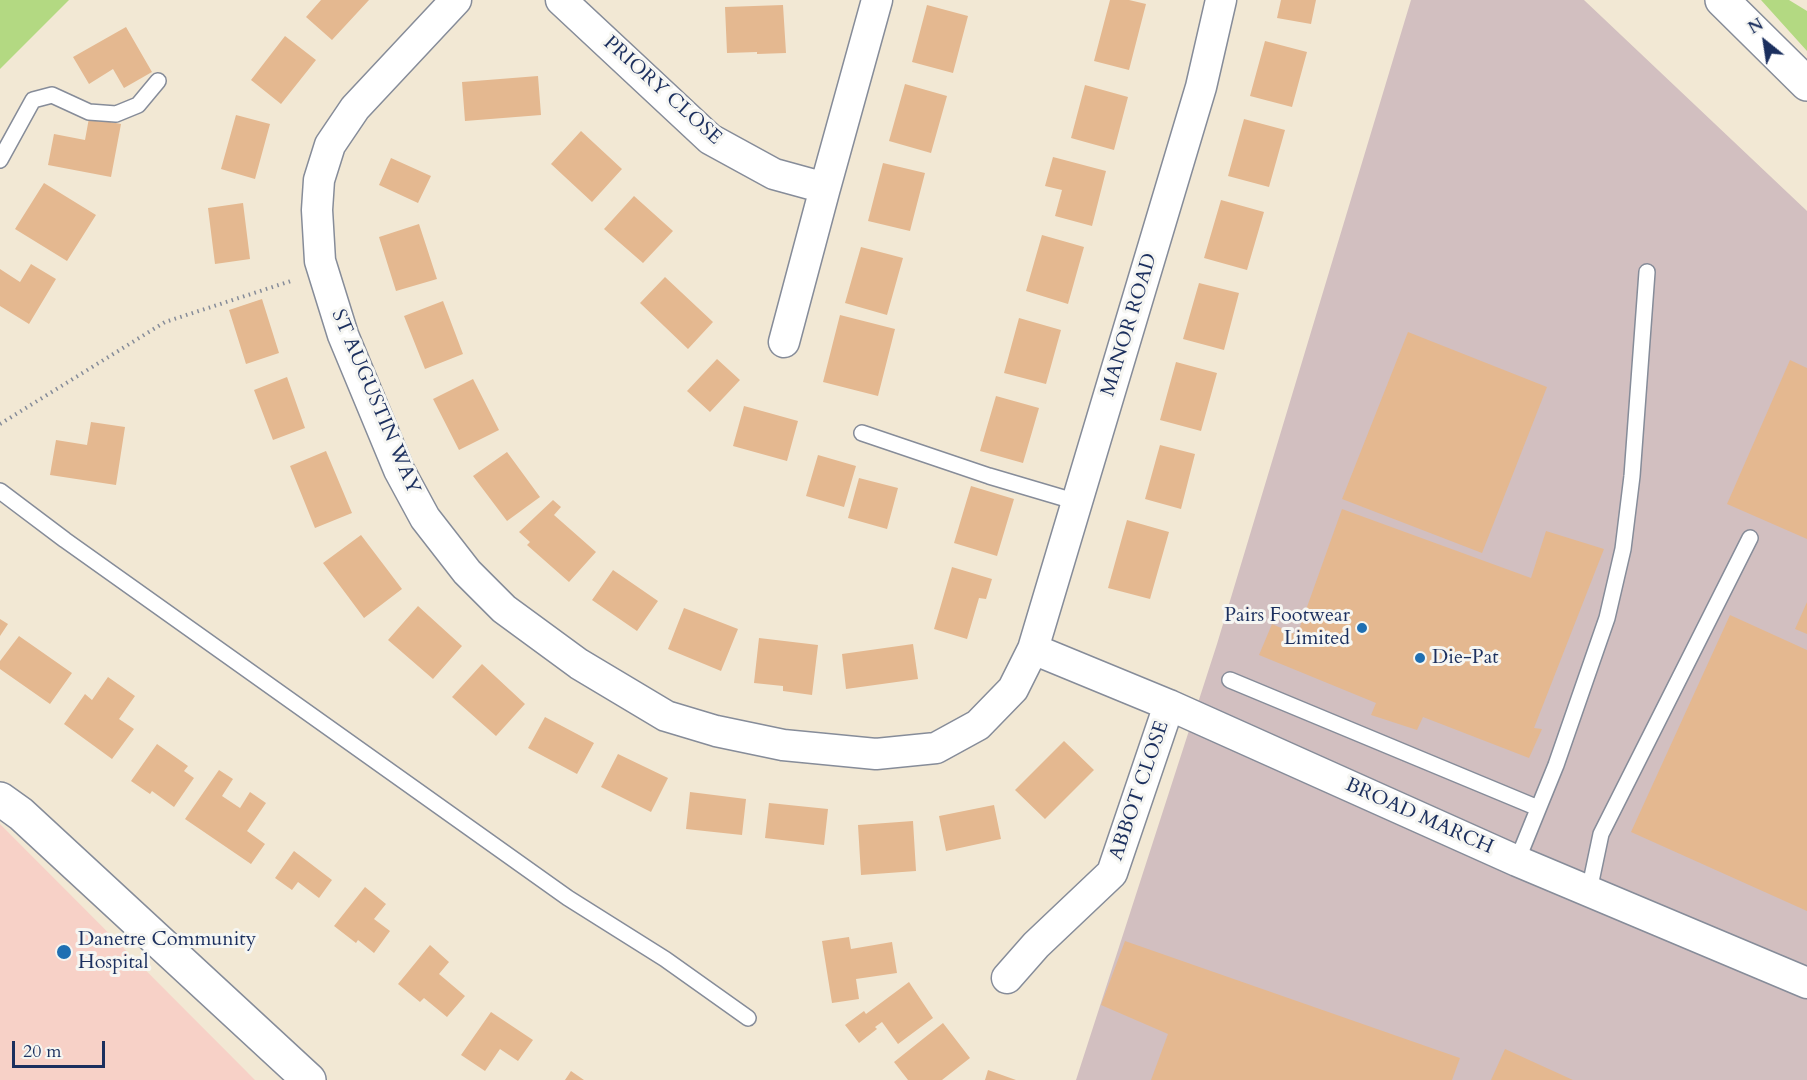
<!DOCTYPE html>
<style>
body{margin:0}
#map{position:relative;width:1807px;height:1080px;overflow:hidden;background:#f2e8d4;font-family:Cardo,serif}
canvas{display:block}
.north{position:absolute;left:1735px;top:12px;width:60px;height:60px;-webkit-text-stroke:4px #f6f6f2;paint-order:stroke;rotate:330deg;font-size:16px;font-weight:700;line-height:24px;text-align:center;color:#1b2f5e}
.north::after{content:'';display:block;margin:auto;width:21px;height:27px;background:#1b2f5e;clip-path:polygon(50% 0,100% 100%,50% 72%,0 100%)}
.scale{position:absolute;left:12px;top:1041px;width:93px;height:27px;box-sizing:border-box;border:3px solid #1b2f5e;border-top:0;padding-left:8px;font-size:18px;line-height:21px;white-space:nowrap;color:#1b2f5e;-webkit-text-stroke:4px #f6f6f2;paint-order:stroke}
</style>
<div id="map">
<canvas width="1807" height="1080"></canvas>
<div class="north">N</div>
<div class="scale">20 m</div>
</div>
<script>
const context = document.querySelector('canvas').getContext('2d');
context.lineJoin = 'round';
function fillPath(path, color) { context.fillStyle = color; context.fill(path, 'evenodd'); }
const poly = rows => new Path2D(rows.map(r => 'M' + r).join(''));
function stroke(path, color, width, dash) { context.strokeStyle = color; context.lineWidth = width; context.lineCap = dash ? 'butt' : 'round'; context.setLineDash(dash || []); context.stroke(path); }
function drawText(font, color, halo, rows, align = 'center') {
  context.font = font + ' Cardo,serif'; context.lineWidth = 6; context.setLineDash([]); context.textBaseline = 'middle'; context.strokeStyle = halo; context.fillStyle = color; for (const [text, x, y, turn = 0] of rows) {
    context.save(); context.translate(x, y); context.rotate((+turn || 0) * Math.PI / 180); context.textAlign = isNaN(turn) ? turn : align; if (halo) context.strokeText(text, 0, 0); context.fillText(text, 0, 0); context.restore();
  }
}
fillPath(poly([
 [0,824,255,1080,0,1080]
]), '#f7d1c7');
fillPath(poly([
 [1411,0,1584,0,1807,211,1807,1080,1076,1080,1217,644]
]), '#d2bfc0');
fillPath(poly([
 [0,0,69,0,0,69],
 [1761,0,1789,0,1807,11,1807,51]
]), '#b3d982');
fillPath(poly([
 [321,0,369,0,332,40,306,17],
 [1110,0,1129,0,1146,4,1129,70,1094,61],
 [1281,0,1316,0,1311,24,1277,18],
 [783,5,786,53,757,54,757,52,727,53,725,7],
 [927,5,968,16,953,73,912,62],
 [126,27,152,72,124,88,113,69,89,84,73,57],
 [285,36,316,60,281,104,251,80],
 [1265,41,1307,52,1292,107,1250,96],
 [538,76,541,115,465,121,462,82],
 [905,84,947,96,931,153,889,141],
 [1085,85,1128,97,1114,150,1071,138],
 [236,115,270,124,255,179,221,169],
 [89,118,121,124,111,177,48,165,54,134,85,140],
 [1244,119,1285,130,1269,187,1228,176],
 [581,131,622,169,592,202,551,164],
 [1053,157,1106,171,1092,226,1055,216,1062,190,1045,186],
 [391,158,431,176,418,203,379,185],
 [883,163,925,173,910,231,868,221],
 [44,183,96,215,67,261,15,229],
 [634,196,673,231,643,263,604,229],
 [1221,200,1264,212,1247,270,1204,258],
 [243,203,250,259,215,264,208,208],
 [419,224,437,279,396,291,379,237],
 [1042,235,1084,247,1068,304,1026,291],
 [861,247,903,258,887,315,845,303],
 [31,264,56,279,29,324,0,306,0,269,20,282],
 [665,277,713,322,688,349,640,303],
 [1199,283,1239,293,1224,350,1183,339],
 [262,299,279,353,246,364,229,310],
 [443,301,463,354,425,369,404,316],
 [840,315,895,329,878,396,823,382],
 [1019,318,1061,330,1046,384,1004,373],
 [1408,332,1547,387,1482,553,1342,499],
 [717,359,740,380,710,412,687,391],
 [1790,360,1807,368,1807,539,1727,504],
 [1176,362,1217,373,1201,431,1160,420],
 [287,377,305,428,273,440,254,390],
 [473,379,499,430,459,450,433,399],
 [996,396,1039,408,1023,463,980,451],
 [744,406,798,421,787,461,733,446],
 [91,422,125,427,116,485,50,475,56,440,87,445],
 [1160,445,1195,454,1181,509,1145,499],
 [326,451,352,513,315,528,290,466],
 [507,452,540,497,507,521,473,476],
 [818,455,856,466,844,507,806,496],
 [859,478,898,488,887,529,848,518],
 [971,486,1014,499,997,556,954,543],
 [553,500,561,507,554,515,596,552,569,582,527,545,530,542,519,532],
 [1342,509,1531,578,1546,531,1604,549,1534,728,1542,729,1529,758,1423,717,1417,730,1371,715,1376,703,1259,655,1272,624,1297,635],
 [1127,520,1169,532,1150,599,1108,588],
 [361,535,402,589,364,618,323,563],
 [952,567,992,579,986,599,979,598,967,639,934,629],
 [613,570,658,601,637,631,592,600],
 [1807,602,1807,634,1795,629],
 [418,606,462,646,433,679,388,640],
 [684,608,738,629,721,671,668,649],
 [1730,615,1807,650,1807,911,1631,832],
 [0,619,8,624,0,636],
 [19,636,72,673,50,704,0,669,0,661],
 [759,638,818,645,812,695,783,691,783,686,754,683],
 [913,644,918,679,846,689,842,654],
 [482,664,525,704,496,736,452,697],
 [108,677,135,696,119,719,134,729,112,759,64,724,85,694,92,700],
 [545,717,594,743,577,774,528,748],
 [1064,741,1094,770,1045,819,1015,790],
 [157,744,188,766,184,771,194,778,174,807,152,791,150,794,131,781],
 [618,754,668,778,651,812,601,787],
 [219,770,233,779,222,796,240,808,250,792,266,803,247,831,265,844,251,864,185,819],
 [690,792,746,799,742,835,686,829],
 [769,803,828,809,824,845,765,838],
 [994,805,1001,839,946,851,939,816],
 [913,821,916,871,861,875,858,825],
 [294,851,332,880,319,898,298,882,292,890,275,878],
 [365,887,386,904,374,919,390,931,374,953,358,940,356,943,334,926],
 [849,937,851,949,892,942,897,973,856,979,859,999,832,1003,822,941],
 [1125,941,1460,1058,1452,1080,1151,1080,1168,1034,1101,1005],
 [430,945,449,962,439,974,465,996,447,1017,424,998,420,1002,398,984],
 [909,982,933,1018,898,1044,882,1022,875,1027,877,1029,859,1043,845,1025,864,1011,866,1014],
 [491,1012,533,1040,518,1061,500,1049,485,1071,461,1055],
 [943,1023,970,1058,942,1080,908,1080,894,1062],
 [1505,1049,1573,1080,1491,1080],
 [988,1070,1016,1080,985,1080],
 [571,1071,584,1080,565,1080]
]), '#e4b890');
const service = poly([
 [0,160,33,100,52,95,89,112,116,114,138,105,158,81],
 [862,433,989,476,1077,502],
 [0,491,65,540,568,898,665,959,748,1018],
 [1230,680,1538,808],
 [1517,861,1556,765,1607,618,1623,549,1632,476,1647,272],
 [1589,891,1601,834,1750,538]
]);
const minor = poly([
 [456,0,355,108,330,145,319,180,317,210,320,261,343,335,399,470,425,518,467,572,504,609,579,664,666,716,716,731,783,745,876,754,936,748,978,725,1013,689,1033,649,1201,87,1221,0],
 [561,0,710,139,774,174,825,188,877,0],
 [784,342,825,188],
 [1033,649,1169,705,1517,861,1807,983],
 [1007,978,1036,945,1112,873,1169,705]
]);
const secondary = poly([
 [0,799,21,814,309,1080]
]);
const primary = poly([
 [1722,0,1807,84]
]);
stroke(service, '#868c99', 18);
stroke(minor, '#868c99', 33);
stroke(secondary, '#868c99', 36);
stroke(primary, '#868c99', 36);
stroke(poly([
 [0,424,165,322,294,280]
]), '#868c99', 4, [1.5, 4.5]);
stroke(service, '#fff', 15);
stroke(minor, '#fff', 30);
stroke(secondary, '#fff', 33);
stroke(primary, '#fff', 33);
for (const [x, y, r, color] of [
 [1362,628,6,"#1f6fb2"],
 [1420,658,6,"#1f6fb2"],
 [64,952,8,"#1f6fb2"]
]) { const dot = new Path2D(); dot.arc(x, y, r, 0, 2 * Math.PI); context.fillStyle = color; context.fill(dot); stroke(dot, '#f6f6f2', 2); }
drawText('20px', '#1b2f5e', '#f6f6f2', [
 ["PRIORY CLOSE",662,91,42],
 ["MANOR ROAD",1130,325,-73],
 ["ST AUGUSTIN WAY",375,402,67],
 ["ABBOT CLOSE",1140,791,-71],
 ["BROAD MARCH",1419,817,24]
]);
drawText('20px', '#1b2f5e', '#f6f6f2', [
 ["Pairs Footwear",1350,616,"right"],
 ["Limited",1350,639,"right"],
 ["Die-Pat",1432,658],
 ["Danetre Community",78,940],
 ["Hospital",78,963]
], 'left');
</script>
